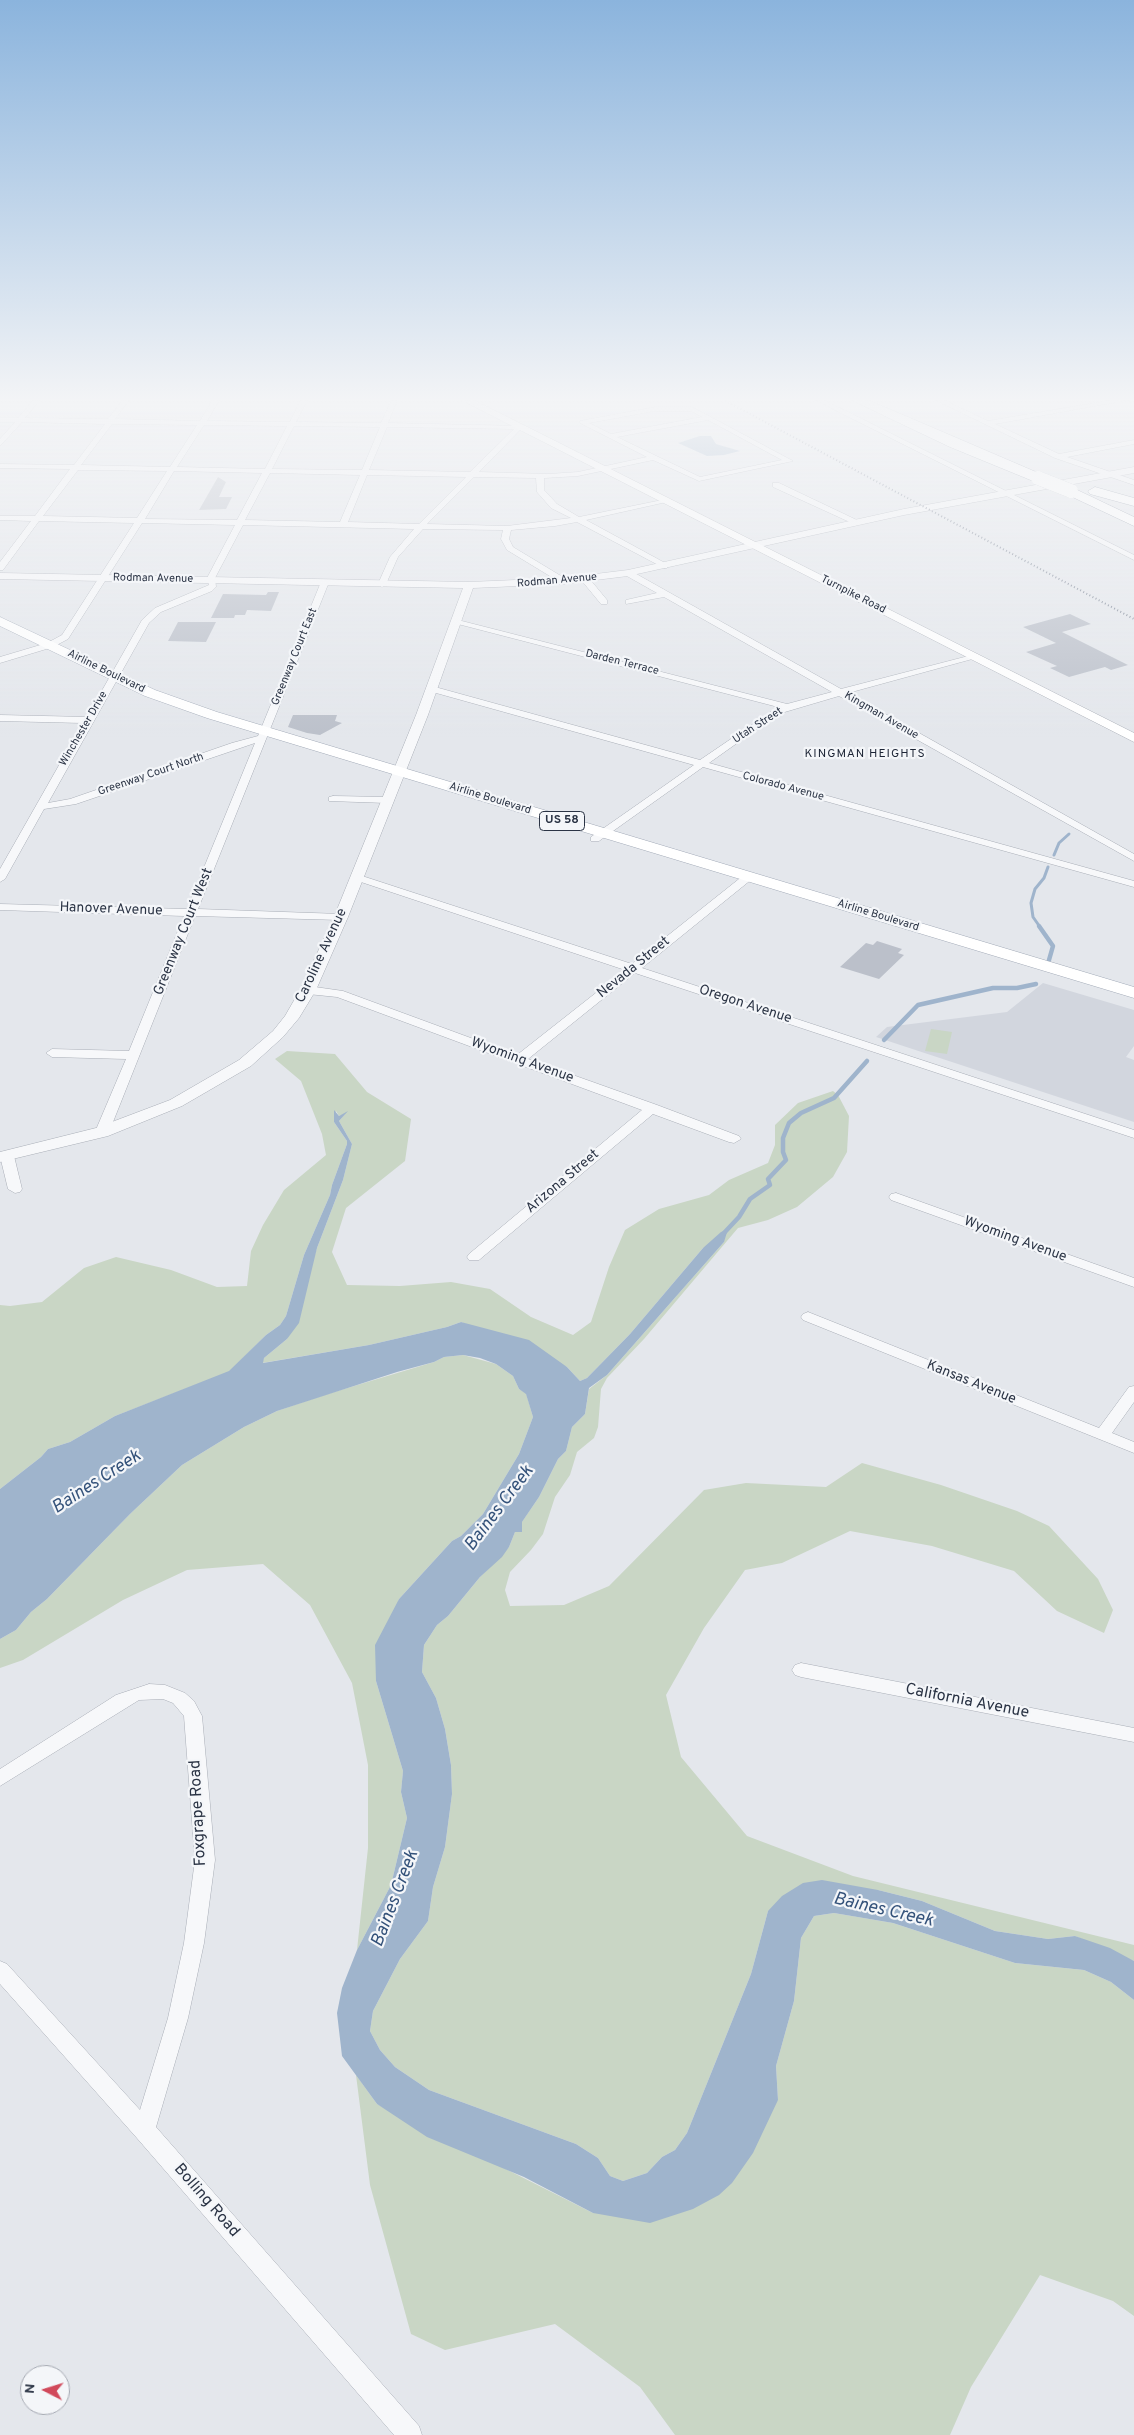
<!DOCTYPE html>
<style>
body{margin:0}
#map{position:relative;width:1134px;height:2435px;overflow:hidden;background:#e4e7ec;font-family:Overpass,sans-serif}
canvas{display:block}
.north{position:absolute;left:20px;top:2365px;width:50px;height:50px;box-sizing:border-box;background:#f4f6f9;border:1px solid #a4a8b1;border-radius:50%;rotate:275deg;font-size:14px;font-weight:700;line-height:20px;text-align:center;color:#2b3445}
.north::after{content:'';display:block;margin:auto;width:18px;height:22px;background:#d1495b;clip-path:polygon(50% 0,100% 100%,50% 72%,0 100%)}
</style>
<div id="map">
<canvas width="1134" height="2435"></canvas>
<div class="north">N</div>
</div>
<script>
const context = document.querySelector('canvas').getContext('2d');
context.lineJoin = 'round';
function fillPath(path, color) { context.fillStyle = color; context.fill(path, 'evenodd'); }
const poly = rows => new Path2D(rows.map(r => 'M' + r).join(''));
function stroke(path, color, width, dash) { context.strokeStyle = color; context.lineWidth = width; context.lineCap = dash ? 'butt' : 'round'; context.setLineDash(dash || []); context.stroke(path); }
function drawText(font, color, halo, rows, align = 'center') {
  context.font = font + ' Overpass,sans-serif'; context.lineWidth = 4.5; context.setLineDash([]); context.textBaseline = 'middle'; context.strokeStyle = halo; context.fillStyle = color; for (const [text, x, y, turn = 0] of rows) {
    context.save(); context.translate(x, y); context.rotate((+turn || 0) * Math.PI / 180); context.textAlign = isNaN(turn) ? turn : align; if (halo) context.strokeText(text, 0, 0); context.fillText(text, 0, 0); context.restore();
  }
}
fillPath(poly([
 [1043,983,1134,1010,1134,1046,1126,1057,1134,1060,1134,1122,876,1037,887,1027,1007,1012]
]), '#d2d6de');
fillPath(poly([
 [931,1029,952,1032,947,1054,925,1051],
 [287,1051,335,1054,367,1092,411,1119,405,1161,346,1208,332,1252,347,1285,400,1286,451,1282,490,1289,531,1317,573,1335,591,1322,609,1267,625,1230,659,1209,709,1195,729,1180,768,1163,775,1145,775,1125,798,1103,833,1091,838,1095,849,1116,847,1152,833,1177,797,1207,768,1220,738,1228,644,1339,607,1378,601,1389,598,1427,594,1438,577,1452,570,1475,555,1497,543,1534,531,1550,510,1572,505,1590,510,1606,564,1605,609,1586,704,1490,746,1483,826,1487,862,1463,941,1485,1017,1511,1049,1526,1098,1579,1113,1610,1104,1633,1057,1611,1014,1571,932,1546,850,1531,782,1563,745,1570,704,1628,666,1695,681,1757,747,1836,853,1876,1130,1944,1134,1945,1134,1961,1075,1936,1048,1939,995,1931,922,1901,878,1890,768,1911,751,1974,687,2133,675,2150,662,2157,647,2173,623,2181,610,2176,598,2158,576,2144,429,2090,395,2067,380,2050,370,2031,373,2011,400,1959,428,1921,433,1887,445,1847,452,1794,451,1765,445,1729,436,1698,422,1672,424,1645,437,1625,448,1616,480,1577,509,1547,515,1532,539,1497,558,1459,566,1451,572,1427,585,1414,589,1389,607,1375,724,1242,703,1248,630,1334,587,1378,580,1381,567,1367,461,1322,447,1327,369,1345,262,1363,264,1358,287,1339,317,1248,343,1180,352,1144,339,1121,345,1114,339,1116,336,1111,334,1122,347,1141,347,1144,332,1185,330,1195,304,1255,286,1316,280,1325,266,1335,229,1372,115,1416,70,1442,48,1449,41,1457,0,1489,0,1305,10,1306,42,1302,84,1268,116,1257,171,1270,217,1287,247,1286,251,1251,263,1225,284,1190,326,1155,322,1134,301,1081,275,1059],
 [463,1355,496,1364,513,1376,519,1389,526,1393,533,1417,519,1454,483,1514,461,1536,452,1541,399,1599,376,1681,403,1771,401,1792,407,1818,391,1885,357,1950,368,1848,368,1765,352,1683,310,1605,263,1564,187,1570,123,1600,23,1660,0,1668,0,1639,16,1630,31,1612,47,1599,130,1514,182,1465,244,1427,277,1411,324,1395,434,1362,444,1357],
 [834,1913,893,1923,1015,1963,1084,1970,1111,1982,1134,2000,1134,2316,1113,2301,1040,2275,971,2387,950,2435,675,2435,640,2387,555,2324,445,2350,411,2334,370,2185,356,2075,377,2104,593,2213,778,2100,776,2066,794,2001,801,1938,814,1916]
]), '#c9d6c5');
fillPath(poly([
 [700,436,711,436,716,444,740,451,724,455,707,456,678,443],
 [334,1110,339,1116,348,1111,339,1121,352,1144,343,1180,317,1248,299,1323,287,1339,264,1358,263,1363,369,1345,447,1327,461,1322,529,1340,567,1367,580,1381,587,1378,630,1334,703,1248,721,1232,728,1229,724,1242,607,1375,589,1388,585,1414,572,1427,566,1451,558,1459,539,1497,522,1522,522,1532,515,1532,509,1547,502,1557,480,1577,448,1616,437,1625,424,1645,422,1672,436,1698,445,1729,451,1765,452,1794,445,1847,433,1887,428,1921,400,1959,373,2011,370,2031,380,2050,395,2067,429,2090,576,2144,598,2158,610,2176,623,2181,647,2173,662,2157,675,2150,687,2133,751,1974,768,1911,782,1896,803,1883,822,1880,878,1890,922,1901,995,1931,1048,1939,1075,1936,1110,1948,1134,1961,1134,2000,1111,1982,1084,1970,1015,1963,893,1923,834,1913,814,1916,801,1938,794,2001,776,2066,778,2100,753,2153,732,2183,719,2195,693,2209,650,2223,593,2213,524,2177,427,2137,377,2104,342,2056,337,2013,342,1988,357,1950,391,1885,407,1818,401,1792,403,1771,376,1681,375,1645,399,1599,452,1541,461,1536,483,1514,519,1454,533,1417,526,1394,519,1389,513,1376,496,1364,480,1358,463,1355,444,1357,434,1362,397,1372,277,1411,244,1427,182,1465,130,1514,47,1599,31,1612,16,1630,0,1639,0,1489,41,1457,48,1449,70,1442,115,1416,229,1371,266,1335,280,1325,286,1316,304,1255,330,1195,332,1185,347,1144,347,1141,334,1122]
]), '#9fb4cc');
stroke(poly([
 [1054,855,1059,843,1069,834],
 [1040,927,1033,917,1031,903,1035,889,1044,878,1048,867]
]), '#9fb4cc', 3);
stroke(poly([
 [1039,926,1053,946,1049,960],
 [884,1040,918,1005,993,988,1017,988,1036,984],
 [724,1233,739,1217,750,1199,770,1185,768,1179,786,1160,783,1152,783,1138,789,1123,801,1113,834,1098,867,1061]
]), '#9fb4cc', 4.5);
fillPath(poly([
 [218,477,226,482,219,497,232,497,226,509,199,510],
 [268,592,279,592,271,611,247,610,245,615,235,615,234,618,211,618,223,594,266,595],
 [1070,614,1091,624,1062,632,1128,665,1111,670,1105,667,1069,677,1050,668,1057,666,1026,652,1056,643,1023,627],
 [178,622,216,622,206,642,168,641],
 [293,715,337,715,335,721,342,723,320,735,307,733,288,727],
 [877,941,902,949,898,953,904,955,879,979,840,967,866,943,873,945]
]), '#bbc0ca');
const minor = poly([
 [34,399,41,399,25,418,108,419,123,399,130,399,115,419,200,421,213,399,220,399,207,421,290,422,301,399,308,399,296,422,381,423,391,401,396,399,397,401,388,423,522,426,522,428,479,472,549,474,578,472,647,457,580,423,580,421,655,407,692,407,793,461,699,481,653,460,578,476,544,478,544,490,557,504,579,517,667,499,671,501,586,520,667,564,667,568,664,568,577,522,555,526,511,530,509,539,513,547,566,579,567,581,563,584,507,550,501,539,503,530,423,529,398,557,386,584,382,587,378,584,390,557,414,529,243,525,215,578,216,587,212,591,161,612,149,623,48,803,70,799,232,743,258,736,321,582,328,580,329,582,198,909,341,914,347,917,341,920,195,916,109,1132,102,1136,95,1132,126,1059,52,1057,46,1053,52,1049,129,1051,184,916,0,910,0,904,187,909,255,743,76,804,44,809,5,879,0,882,0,869,83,723,0,721,0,715,87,717,142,620,155,608,209,585,207,578,235,525,142,523,68,639,53,647,0,663,0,657,47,643,62,635,134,523,39,521,3,570,0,570,0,562,31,521,0,520,0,516,35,516,70,469,0,468,0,464,74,465,105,424,22,422,0,446,0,439,15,422,0,422,0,418,18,418,34,399],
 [655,411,691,411,702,417,611,434,589,423,655,411],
 [708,420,782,460,700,477,617,437,708,420],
 [112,424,197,425,170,467,81,465,112,424],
 [204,425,287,426,265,469,177,467,204,425],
 [294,426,380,427,362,470,272,469,294,426],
 [387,427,514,429,470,472,369,470,387,427],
 [78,470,167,471,137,518,43,516,78,470],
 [174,471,262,473,237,520,145,519,174,471],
 [270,473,360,475,340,522,245,520,270,473],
 [367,475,466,477,419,524,348,522,367,475],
 [474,477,536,478,537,492,551,508,571,518,507,526,427,524,474,477],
 [813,399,822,399,1134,555,1134,560,813,399],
 [933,399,942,399,988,421,1118,399,1134,399,995,424,1059,454,1134,440,1134,444,1067,457,1134,480,1134,485,1055,458,933,399],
 [773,483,779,483,861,522,854,524,773,487,773,483],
 [625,571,631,571,841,689,976,654,976,658,848,693,1134,854,1134,861,839,696,778,714,709,763,1134,881,1134,887,703,767,599,841,591,841,591,837,694,765,429,691,429,687,435,687,700,760,778,707,454,623,454,619,787,704,832,692,664,597,626,604,626,600,657,593,625,575,625,571],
 [582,577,588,577,607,600,607,604,601,604,582,581,582,577],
 [333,796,387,797,392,800,387,803,329,801,329,797,333,796],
 [356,874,632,964,744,875,752,875,752,879,642,968,1134,1130,1134,1138,635,973,528,1059,657,1105,739,1136,741,1139,734,1143,729,1142,653,1114,479,1260,469,1260,467,1257,469,1254,642,1110,337,997,308,994,302,990,308,986,343,991,517,1055,625,970,352,879,351,877,356,874],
 [7,1152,14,1156,22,1189,20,1192,15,1193,8,1189,0,1156,7,1152],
 [896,1193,1134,1278,1134,1287,891,1200,889,1197,891,1194,896,1193],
 [808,1312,1099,1428,1129,1387,1134,1386,1134,1402,1112,1433,1134,1442,1134,1453,803,1320,801,1317,803,1314,808,1312],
 [801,1663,1134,1728,1134,1742,801,1677,795,1675,792,1670,795,1665,801,1663],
 [149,1684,165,1685,185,1693,194,1701,202,1716,215,1860,204,1943,188,2018,156,2127,419,2426,422,2435,394,2435,136,2137,0,1984,0,1961,7,1964,140,2110,168,2018,184,1943,195,1860,184,1716,173,1703,163,1699,139,1700,0,1786,0,1769,116,1695,149,1684]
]);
const tertiary = poly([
 [1134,467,1134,473,904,515,628,576,563,584,473,588,428,715,348,917,316,990,299,1018,283,1037,251,1066,182,1106,108,1136,0,1162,0,1152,96,1128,170,1100,239,1060,273,1031,285,1016,300,990,334,917,416,715,463,588,0,579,0,573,469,582,563,578,628,570,904,509,1134,467]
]);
const secondary = poly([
 [459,399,472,399,1134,733,1134,742,459,399]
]);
const primary = poly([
 [0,617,155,690,217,712,1134,987,1134,998,207,718,145,696,0,626,0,617]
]);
const motorway = poly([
 [849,399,866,399,1043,475,1045,478,1038,482,1033,481,950,447,849,399],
 [1071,487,1134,517,1134,526,1066,494,1064,491,1071,487],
 [1095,487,1134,498,1134,506,1090,494,1088,491,1095,487]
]);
stroke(minor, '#a9aeb7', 1);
stroke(tertiary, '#a9aeb7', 1);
stroke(secondary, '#a9aeb7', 1);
stroke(primary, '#a3abb8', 1);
stroke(motorway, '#8b94a3', 1);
fillPath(minor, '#f7f8fa');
fillPath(tertiary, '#f7f8fa');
fillPath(secondary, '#fff');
fillPath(primary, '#fff');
fillPath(motorway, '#fff');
stroke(poly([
 [722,399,1134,619]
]), '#7d8696', 2, [1, 2.5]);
const motorwayBridge = poly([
 [1038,478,1071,491]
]);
stroke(motorwayBridge, '#8b94a3', 14, []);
stroke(motorwayBridge, '#fff', 14);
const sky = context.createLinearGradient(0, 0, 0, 740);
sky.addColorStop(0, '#8bb4dd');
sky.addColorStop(0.54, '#f3f4f6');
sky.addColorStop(1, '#f3f4f600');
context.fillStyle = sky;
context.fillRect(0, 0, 1134, 740);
drawText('11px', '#2b3445', '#f4f6f9', [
 ["Rodman Avenue",153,579,1],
 ["Rodman Avenue",557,581,-5],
 ["Turnpike Road",853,595,27],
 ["Greenway Court East",295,657,-68],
 ["Darden Terrace",622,663,14],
 ["Airline Boulevard",106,672,26],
 ["Kingman Avenue",881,716,30],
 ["Utah Street",758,726,-33],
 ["Winchester Drive",84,729,-60],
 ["Greenway Court North",151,775,-19],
 ["Colorado Avenue",783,787,15],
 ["Airline Boulevard",490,799,17],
 ["Airline Boulevard",878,916,17]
]);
context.letterSpacing = '1px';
drawText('12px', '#1d2536', '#f4f6f9', [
 ["KINGMAN HEIGHTS",865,755]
]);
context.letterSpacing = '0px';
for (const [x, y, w] of [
 [562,821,45]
]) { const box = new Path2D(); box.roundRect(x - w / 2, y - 9.5, w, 19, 4); context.fillStyle = '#f4f6f9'; context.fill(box); stroke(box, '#2b3445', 1); }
drawText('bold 12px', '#2b3445', null, [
 ["US 58",562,821]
]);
drawText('14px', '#2b3445', '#f4f6f9', [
 ["Hanover Avenue",111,910,2],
 ["Greenway Court West",184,932,-68],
 ["Caroline Avenue",322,956,-65],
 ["Nevada Street",634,968,-39],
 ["Oregon Avenue",745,1005,18],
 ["Wyoming Avenue",522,1061,20],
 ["Arizona Street",563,1182,-40],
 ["Wyoming Avenue",1015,1240,20],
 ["Kansas Avenue",971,1383,22]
]);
drawText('16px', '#2b3445', '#f4f6f9', [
 ["California Avenue",967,1702,11],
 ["Foxgrape Road",199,1813,-93],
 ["Bolling Road",206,2201,49]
]);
drawText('italic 18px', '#34527a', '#f4f6f9', [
 ["Baines Creek",97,1483,-33],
 ["Baines Creek",500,1509,-53],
 ["Baines Creek",396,1899,-69],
 ["Baines Creek",883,1911,13]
]);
</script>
